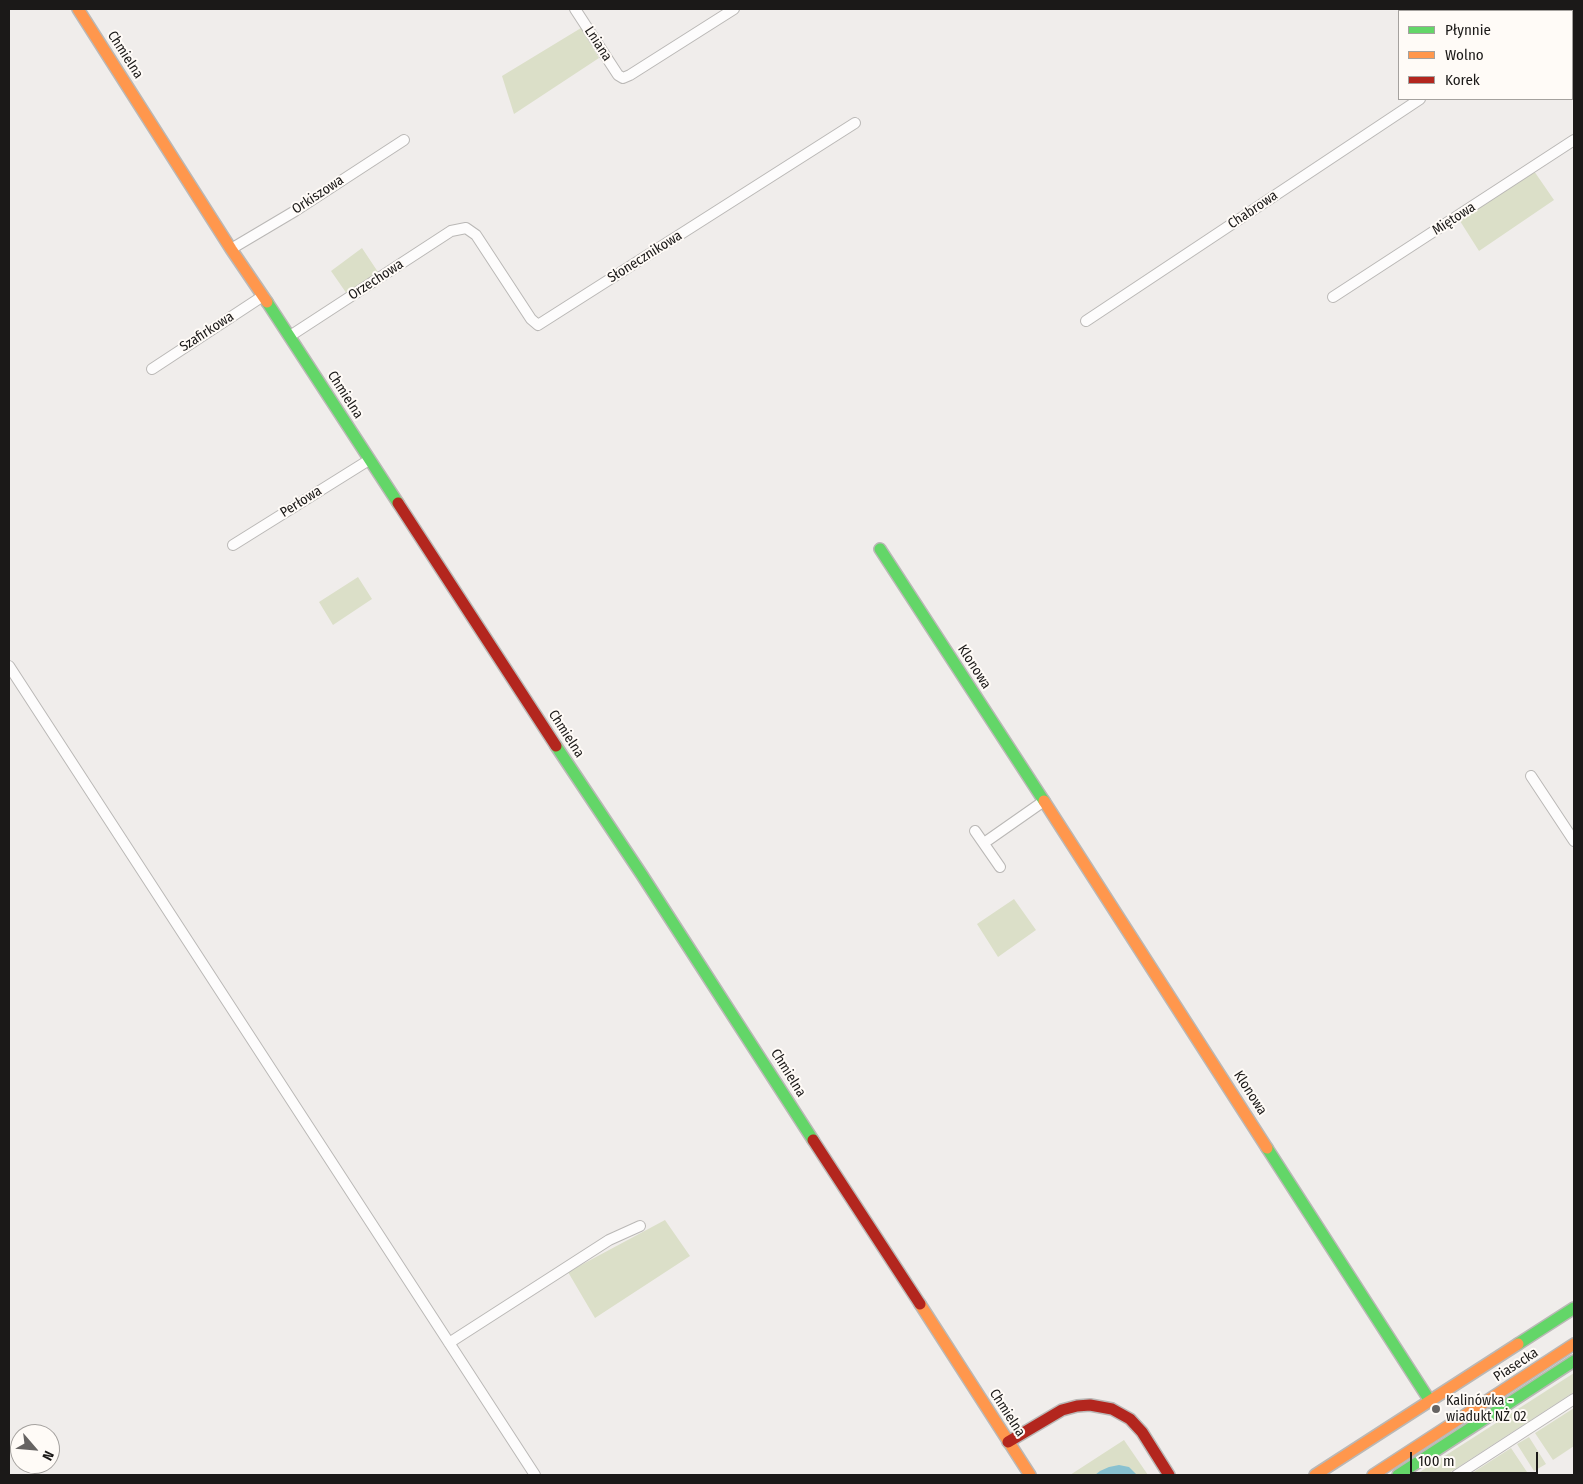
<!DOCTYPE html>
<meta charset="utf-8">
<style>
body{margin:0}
#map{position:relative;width:1583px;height:1484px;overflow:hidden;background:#f0edeb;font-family:"Fira Sans Condensed",sans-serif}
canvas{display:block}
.frame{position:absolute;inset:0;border:10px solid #1b1918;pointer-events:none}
.legend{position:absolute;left:1398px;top:10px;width:175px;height:90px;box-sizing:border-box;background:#fffbf7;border:1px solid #a4a19e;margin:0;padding:6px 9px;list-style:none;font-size:15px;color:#1b1918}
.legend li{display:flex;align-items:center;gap:10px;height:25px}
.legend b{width:25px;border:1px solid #a4a19e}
.north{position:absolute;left:10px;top:1424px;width:50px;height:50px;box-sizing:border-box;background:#fffbf7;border:1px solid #a4a19e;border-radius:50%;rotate:117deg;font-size:14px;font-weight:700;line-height:20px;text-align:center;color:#1b1918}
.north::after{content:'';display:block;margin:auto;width:18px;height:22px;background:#666362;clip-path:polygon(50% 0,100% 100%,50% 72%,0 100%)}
.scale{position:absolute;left:1410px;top:1452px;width:128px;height:22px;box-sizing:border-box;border:2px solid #1b1918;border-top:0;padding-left:6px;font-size:15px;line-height:18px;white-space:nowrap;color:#1b1918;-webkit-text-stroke:4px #fffbf7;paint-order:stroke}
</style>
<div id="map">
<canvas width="1583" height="1484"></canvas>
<div class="frame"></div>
<ul class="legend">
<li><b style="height:6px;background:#63d668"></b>Płynnie</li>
<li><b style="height:6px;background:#ff974d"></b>Wolno</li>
<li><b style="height:6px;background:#b3261e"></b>Korek</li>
</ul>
<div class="north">N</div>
<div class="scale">100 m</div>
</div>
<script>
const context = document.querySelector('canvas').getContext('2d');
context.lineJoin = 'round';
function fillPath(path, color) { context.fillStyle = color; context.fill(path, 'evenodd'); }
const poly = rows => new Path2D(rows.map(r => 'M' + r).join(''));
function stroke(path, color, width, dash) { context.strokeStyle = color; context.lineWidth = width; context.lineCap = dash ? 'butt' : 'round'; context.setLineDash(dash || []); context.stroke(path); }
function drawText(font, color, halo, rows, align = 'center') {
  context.font = font + ' "Fira Sans Condensed",sans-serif'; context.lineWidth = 4; context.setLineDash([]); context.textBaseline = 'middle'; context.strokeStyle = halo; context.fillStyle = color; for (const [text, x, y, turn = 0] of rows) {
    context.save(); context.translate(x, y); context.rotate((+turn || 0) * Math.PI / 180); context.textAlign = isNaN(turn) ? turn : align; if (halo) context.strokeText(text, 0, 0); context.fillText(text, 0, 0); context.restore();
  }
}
fillPath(poly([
 [581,28,599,58,514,114,502,76],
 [1534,171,1554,200,1479,251,1460,221],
 [362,248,378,272,347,294,331,271],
 [358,577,372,599,333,625,319,602],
 [1014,899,1036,930,998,957,977,924],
 [665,1220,690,1256,595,1318,568,1272],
 [1574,1373,1574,1392,1446,1475,1415,1475],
 [1574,1408,1574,1446,1553,1460,1535,1433],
 [1529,1437,1546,1464,1534,1471,1517,1444],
 [1124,1440,1148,1475,1070,1475],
 [1511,1448,1529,1475,1469,1475]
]), '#dbdfc8');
fillPath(poly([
 [1119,1465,1129,1467,1137,1475,1095,1475,1100,1471,1109,1467]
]), '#88c1d0');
const street = poly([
 [575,9,618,75,623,78,630,75,734,9],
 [1552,11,1556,9],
 [231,249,295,211,404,140],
 [1333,297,1574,140],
 [1086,321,1420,99],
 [290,336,451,231,466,228,476,235,531,319,538,325,855,123],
 [152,369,263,296],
 [233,545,369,460],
 [9,666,535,1475],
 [1531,776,1574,841],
 [975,831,1000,867],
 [984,843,1044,801],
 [449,1343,609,1240,640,1226],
 [1457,1475,1574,1399]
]);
const fast = poly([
 [267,302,398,503],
 [880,549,1044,801],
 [556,746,642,875,813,1140],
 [1267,1148,1430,1401],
 [1518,1344,1574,1308],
 [1398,1475,1574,1361]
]);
const slow = poly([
 [78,9,231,249,267,302],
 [1044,801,1267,1148],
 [920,1304,1030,1475],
 [1315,1475,1518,1344],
 [1373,1475,1574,1344]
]);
const jam = poly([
 [398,503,556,746],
 [813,1140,920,1304],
 [1008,1442,1062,1410,1077,1406,1090,1405,1112,1409,1130,1419,1142,1432,1169,1475]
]);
stroke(street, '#bab8b6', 12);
stroke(fast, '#bab8b6', 14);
stroke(slow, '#bab8b6', 14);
stroke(jam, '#bab8b6', 14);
stroke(street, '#fdfcfc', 10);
stroke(fast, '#63d668', 11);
stroke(slow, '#ff974d', 11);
stroke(jam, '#b3261e', 11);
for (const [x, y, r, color] of [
 [1436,1409,5,"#666362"]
]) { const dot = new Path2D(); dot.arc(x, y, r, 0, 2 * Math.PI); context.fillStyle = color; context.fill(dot); stroke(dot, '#fffbf7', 2); }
drawText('14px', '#1b1918', '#fffbf7', [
 ["Lniana",598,44,57],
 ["Chmielna",125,55,57],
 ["Orkiszowa",318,195,-33],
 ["Chabrowa",1253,210,-34],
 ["Miętowa",1454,219,-33],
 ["Słonecznikowa",645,257,-32],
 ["Orzechowa",376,280,-33],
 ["Szafirkowa",207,332,-33],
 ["Chmielna",345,395,57],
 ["Perłowa",301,502,-32],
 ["Klonowa",974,667,57],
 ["Chmielna",566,734,57],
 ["Chmielna",788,1073,58],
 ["Klonowa",1250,1093,57],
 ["Piasecka",1516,1365,-33],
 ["Chmielna",1007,1413,57]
]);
drawText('14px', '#1b1918', '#fffbf7', [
 ["Kalinówka -",1446,1401],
 ["wiadukt NŻ 02",1446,1417]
], 'left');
</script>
